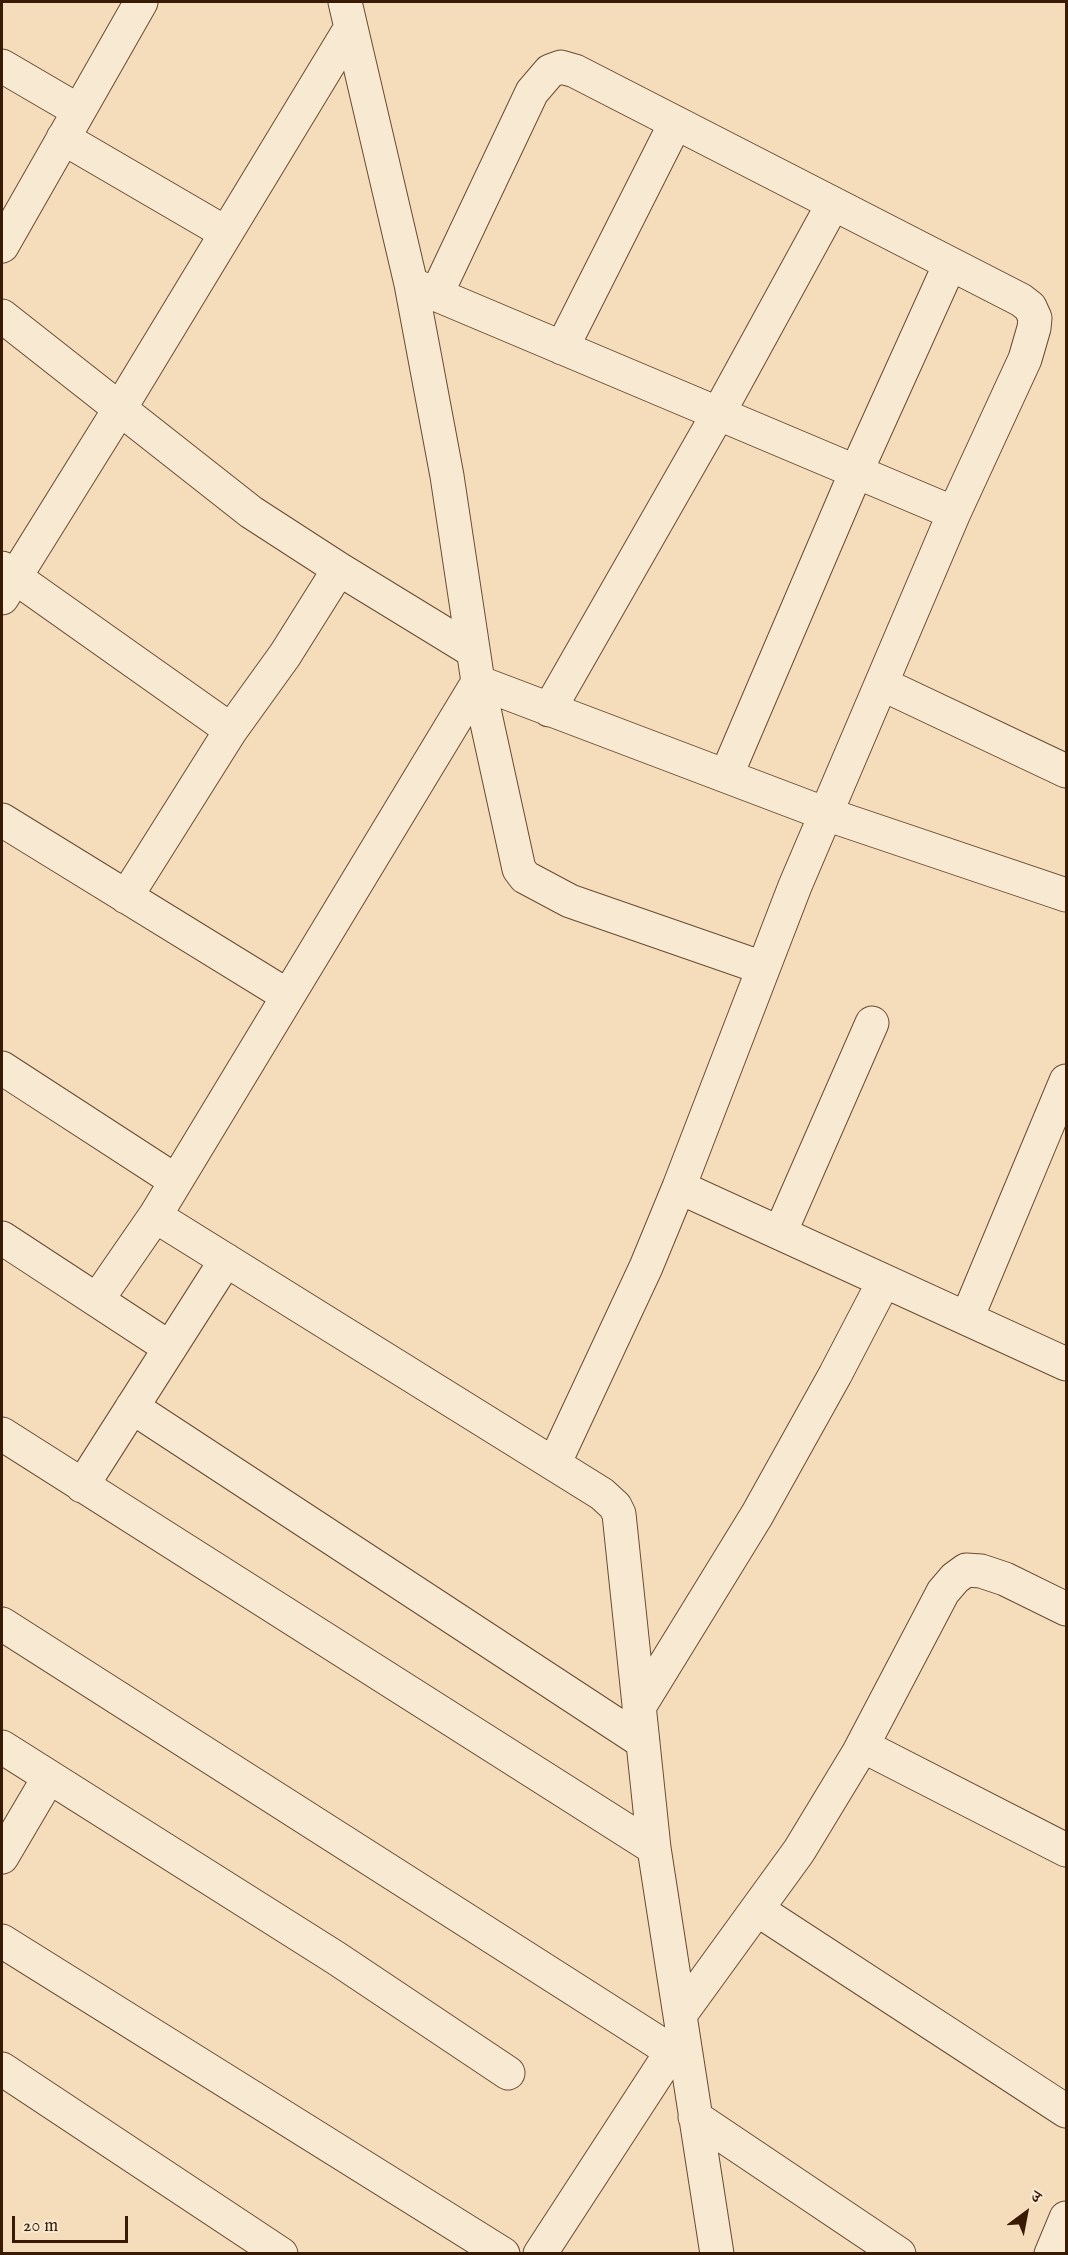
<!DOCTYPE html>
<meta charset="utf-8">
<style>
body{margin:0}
#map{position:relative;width:1068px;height:2255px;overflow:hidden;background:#f5ddbb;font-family:"IM FELL English","Noto Serif Devanagari",serif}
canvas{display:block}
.frame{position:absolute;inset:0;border:3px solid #391a04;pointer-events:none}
.north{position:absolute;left:996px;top:2183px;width:60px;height:60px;-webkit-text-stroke:4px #f8e9d3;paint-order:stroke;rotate:32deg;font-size:16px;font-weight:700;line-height:24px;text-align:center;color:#391a04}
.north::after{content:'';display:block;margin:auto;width:21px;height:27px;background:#391a04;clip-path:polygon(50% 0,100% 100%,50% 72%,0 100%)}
.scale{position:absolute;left:12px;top:2216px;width:116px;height:27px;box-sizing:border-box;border:3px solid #391a04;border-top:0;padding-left:8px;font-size:18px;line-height:21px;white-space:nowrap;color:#391a04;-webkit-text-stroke:4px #f8e9d3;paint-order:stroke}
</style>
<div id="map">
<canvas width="1068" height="2255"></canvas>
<div class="frame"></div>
<div class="north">उ</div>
<div class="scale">20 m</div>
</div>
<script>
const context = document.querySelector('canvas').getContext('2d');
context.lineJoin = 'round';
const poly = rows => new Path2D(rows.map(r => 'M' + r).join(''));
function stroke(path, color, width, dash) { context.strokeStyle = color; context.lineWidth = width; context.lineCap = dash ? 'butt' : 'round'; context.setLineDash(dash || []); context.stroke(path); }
const street = poly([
 [345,2,411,284,447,476,478,682,519,869,525,877,570,901,763,968],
 [2,66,79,111],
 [63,138,226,233],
 [2,246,141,2],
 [416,286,954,513],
 [436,295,532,92,550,71,561,67,575,71,1021,300,1030,307,1035,318,1034,328,1025,359,954,513,795,886,679,1187,646,1267,554,1464],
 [2,316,251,512,339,569,473,651],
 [562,348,675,124],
 [2,568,231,730],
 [2,598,119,410,350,29],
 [882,684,1066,771],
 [549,710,718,414,833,204],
 [726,776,856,472,950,264],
 [2,820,288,996],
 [126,897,231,730,285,655,339,569],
 [2,1068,176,1181],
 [679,1187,1066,1364],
 [155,1216,602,1494,615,1506,619,1514,654,1848,717,2254],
 [780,1233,872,1023],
 [2,1238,170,1348],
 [97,1300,155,1216,478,682,826,814,1066,895],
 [967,1318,1066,1081],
 [132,1407,643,1742],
 [2,1434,654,1848],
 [82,1486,226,1260],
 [2,1624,687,2061],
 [639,1707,757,1515,835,1375,884,1281],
 [863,1746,1066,1850],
 [2,1747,336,1958,508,2073],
 [2,1857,49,1777],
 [758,1910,1066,2111],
 [2,1941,503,2254],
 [680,2015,799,1851,859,1752,943,1592,955,1578,966,1570,981,1571,1005,1579,1066,1609],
 [2,2069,281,2254],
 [695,2117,899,2254],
 [540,2254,672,2051],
 [1051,2254,1066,2218]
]);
stroke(street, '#684b32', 35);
stroke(street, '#f8e9d3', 33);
</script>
